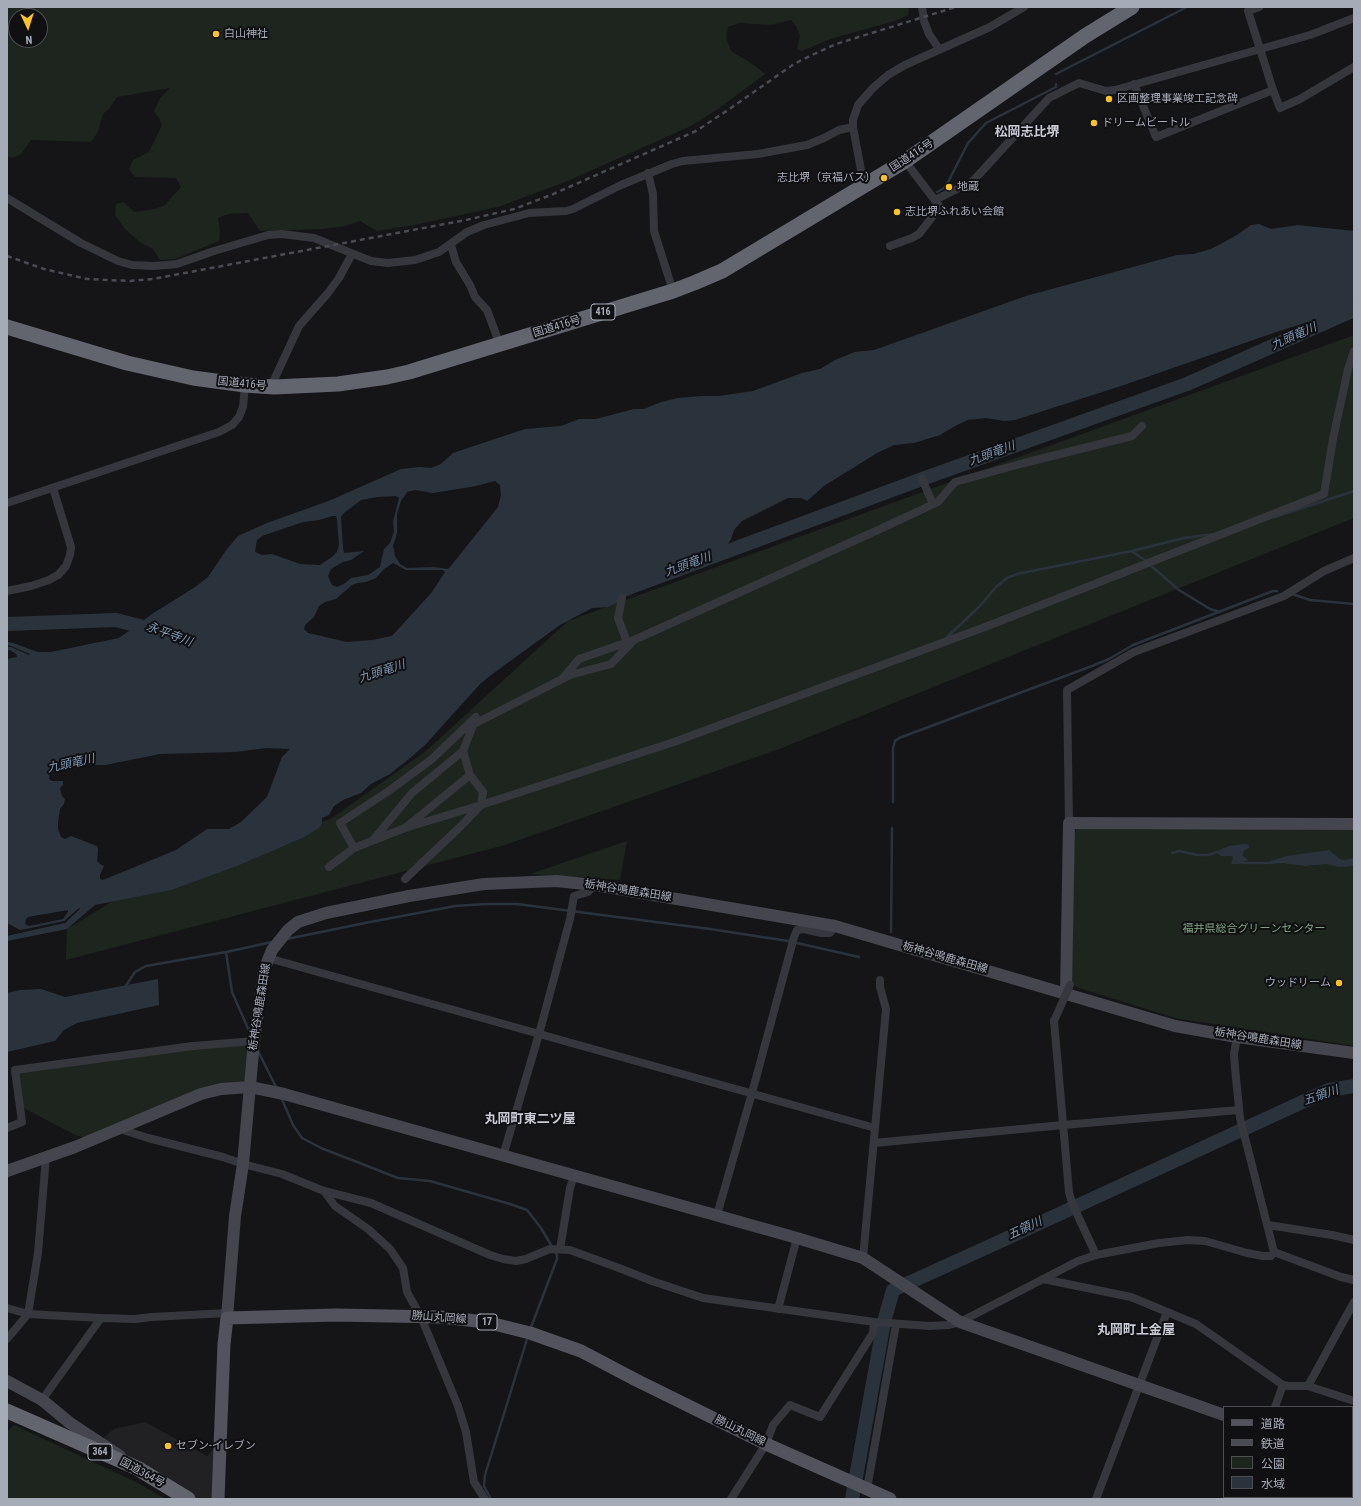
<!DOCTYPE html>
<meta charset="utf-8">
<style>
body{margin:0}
#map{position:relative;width:1361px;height:1506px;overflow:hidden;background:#151517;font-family:"Roboto Condensed","Noto Sans JP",sans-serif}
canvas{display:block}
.frame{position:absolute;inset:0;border:8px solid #a6abb8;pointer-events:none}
.legend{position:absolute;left:1223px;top:1406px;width:130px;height:92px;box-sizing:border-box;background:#101012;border:1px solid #4c4e54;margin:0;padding:5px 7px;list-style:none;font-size:12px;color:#a6abb8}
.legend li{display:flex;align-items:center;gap:8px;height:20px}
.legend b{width:20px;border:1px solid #4c4e54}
.north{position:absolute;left:8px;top:8px;width:40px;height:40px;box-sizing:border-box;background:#101012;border:1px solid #4c4e54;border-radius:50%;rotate:176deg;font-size:11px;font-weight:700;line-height:16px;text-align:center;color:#a6abb8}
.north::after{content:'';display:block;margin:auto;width:14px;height:18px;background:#fcc228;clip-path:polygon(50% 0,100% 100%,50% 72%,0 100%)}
</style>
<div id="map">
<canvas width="1361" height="1506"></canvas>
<div class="frame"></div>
<ul class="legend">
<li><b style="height:5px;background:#52535c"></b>道路</li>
<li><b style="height:5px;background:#494a52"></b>鉄道</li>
<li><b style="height:11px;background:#1d251e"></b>公園</li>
<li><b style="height:11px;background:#2a333c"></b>水域</li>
</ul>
<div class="north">N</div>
</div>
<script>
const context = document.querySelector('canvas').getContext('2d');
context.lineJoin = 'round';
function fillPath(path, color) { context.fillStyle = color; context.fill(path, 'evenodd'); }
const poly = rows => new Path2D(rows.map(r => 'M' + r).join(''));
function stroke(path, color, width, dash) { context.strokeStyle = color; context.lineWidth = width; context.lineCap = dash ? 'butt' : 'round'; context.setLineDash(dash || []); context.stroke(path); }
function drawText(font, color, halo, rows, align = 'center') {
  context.font = font + ' "Roboto Condensed","Noto Sans JP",sans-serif'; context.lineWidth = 4; context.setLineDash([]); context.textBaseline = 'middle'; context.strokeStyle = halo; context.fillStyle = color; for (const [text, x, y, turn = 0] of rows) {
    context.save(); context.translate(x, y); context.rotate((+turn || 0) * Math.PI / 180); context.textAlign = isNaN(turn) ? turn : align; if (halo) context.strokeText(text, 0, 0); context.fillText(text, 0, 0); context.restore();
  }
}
fillPath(poly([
 [145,1422,207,1456,216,1446,217,1499,189,1499,100,1441,114,1429]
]), '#212124');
fillPath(poly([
 [7,7,909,7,908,15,895,21,830,39,802,51,797,49,800,36,796,26,791,20,770,25,739,23,728,27,726,37,731,51,754,65,765,74,757,80,718,109,691,126,570,180,501,206,415,225,377,231,360,221,345,226,324,229,260,231,248,213,228,214,218,218,220,230,219,241,175,259,160,260,153,249,141,243,125,229,115,215,116,204,124,202,134,212,150,210,164,206,181,187,176,178,135,177,129,169,133,160,149,152,162,125,159,118,154,111,160,98,170,88,117,97,109,109,103,114,98,132,91,142,31,140,21,154,12,158,7,156],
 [16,16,40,16,40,40,16,40],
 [1354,335,1354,518,779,749,505,845,66,960,67,929,113,901,332,818,426,751,568,621],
 [1080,826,1354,830,1354,1046,1175,1018,1076,987,1072,982,1074,833],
 [627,841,620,880,530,874],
 [254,1041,250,1087,221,1089,90,1139,75,1135,20,1106,15,1070],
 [14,1425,136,1482,166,1499,7,1499,7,1432]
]), '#1d251e');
fillPath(poly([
 [1259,224,1271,229,1298,225,1354,231,1354,308,1282,330,1124,385,1015,420,1004,421,986,418,968,420,955,426,940,435,914,443,894,445,877,453,824,486,807,501,801,498,788,498,742,521,734,530,731,539,723,552,711,560,671,576,661,575,646,578,636,584,617,603,608,607,592,608,560,625,495,672,481,683,425,745,409,759,390,774,371,784,361,793,343,800,334,806,329,815,322,818,322,823,319,828,302,838,237,866,171,890,95,905,67,929,7,941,7,936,65,923,80,909,79,908,64,921,26,929,20,930,7,923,7,659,17,657,16,654,10,650,7,650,7,647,11,647,29,655,30,654,11,646,7,645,7,642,13,643,38,652,51,652,119,638,152,614,195,587,208,577,227,549,238,536,267,523,331,500,401,469,420,467,431,468,441,464,453,453,525,429,561,426,579,419,596,419,634,409,644,409,661,402,678,398,701,396,719,396,753,391,802,373,820,369,835,360,855,352,874,350,1026,296,1177,255,1193,254,1211,249,1237,235,1251,225],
 [495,481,500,485,501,495,498,507,450,567,448,569,434,567,407,568,400,564,395,556,393,546,397,533,397,514,401,501,407,492,415,490,433,493,476,486],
 [396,496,399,498,393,522,394,532,390,543,384,549,380,567,368,575,351,578,344,584,337,587,332,585,328,576,331,569,343,562,351,560,364,551,344,553,343,548,341,517,344,513,361,500,377,497],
 [332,516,336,516,337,520,339,545,337,552,332,557,320,565,300,564,272,554,262,555,255,552,257,540,262,536,303,522,319,520],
 [393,563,406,570,443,570,445,572,432,592,392,636,372,640,347,642,308,633,304,629,305,625,314,617,319,606,325,602,336,599,352,585,358,583,366,582,376,578,384,569],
 [267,748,290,749,282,757,267,797,241,822,229,829,207,829,176,850,103,880,100,879,100,875,104,866,100,864,97,861,98,850,97,846,71,836,65,839,61,837,58,829,58,823,60,809,64,804,65,799,62,796,60,788,63,785,63,781,52,781,49,779,50,773,83,765,105,765,160,754,235,752],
 [68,910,68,912,63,919,29,926,25,924,26,919,28,917],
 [1245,844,1249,845,1249,848,1245,850,1242,855,1248,860,1240,864,1231,864,1233,858,1232,856,1221,856,1217,853,1217,851,1229,846],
 [1329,850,1340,859,1344,860,1354,858,1354,866,1339,867,1326,864,1305,866,1283,863,1270,864,1270,861,1287,856],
 [158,979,159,1005,77,1023,64,1030,55,1041,7,1052,7,993,20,990,41,989,65,997]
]), '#2a333c');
stroke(poly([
 [1056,74,1187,7],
 [937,192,944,188,947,184,968,143,986,123,1056,87,1056,84],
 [1275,517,1354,491],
 [1133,552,1146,561],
 [1150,565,1179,590,1210,609,1220,612],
 [1292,594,1310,600,1354,604],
 [947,637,979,607,996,587,1007,578,1017,574,1132,551,1184,538,1214,534],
 [893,802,893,748,895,741,899,738,1092,666,1109,659,1133,645,1273,591,1277,591],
 [1172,853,1179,851,1197,855,1208,855,1217,852],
 [1242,863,1270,863],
 [891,932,892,828],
 [287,939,365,923,455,906,486,904,517,904,710,929,788,941,859,957],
 [226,952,232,992,250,1033],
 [125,987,135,972,146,966,226,952,272,942],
 [258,1051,276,1087],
 [281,1097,293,1125,302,1138,321,1148,398,1178,430,1181,510,1204,527,1210,541,1228,557,1255,557,1259,530,1330],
 [491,1499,484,1486,485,1475,528,1336]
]), '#2a333c', 2.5);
stroke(poly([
 [615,593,922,479,1187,384,1354,310],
 [7,624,116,620,155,630],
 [852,1499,884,1322,893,1290,990,1246,1311,1098,1329,1090,1354,1086]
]), '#2a333c', 14);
stroke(poly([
 [922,7,924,21,929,34,939,49],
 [1259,7,1248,11,1273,90,1280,108,1300,99,1354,67],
 [1134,84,1156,137,1273,90],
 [853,127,864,186],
 [648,173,653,194,654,231,673,291],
 [7,198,81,243,118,261,132,265,154,266,177,264,214,251,268,235,282,234,314,238,371,261,388,263,415,260,439,252,467,232,484,225,529,213,566,211,573,209,621,185,672,164,683,161,758,154,785,149,807,145,824,138,839,130,853,127,853,120,858,105,873,88,888,75,905,65,990,27,1024,7],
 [935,200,973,181,1049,98,1079,83,1106,91,1115,90,1310,35,1354,18],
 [451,245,456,262,470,285,475,297,487,310,500,345],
 [890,246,912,238,919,234,940,207,905,161],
 [274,387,274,380,299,326,328,293,339,278,352,254],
 [922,479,933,504],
 [7,503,219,432,232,425,239,417,243,407,245,385],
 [7,591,31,586,49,580,58,575,66,566,70,555,71,547,53,488],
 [622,598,618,618,627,642],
 [634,640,878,530,938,502,955,482,1024,463,1132,436,1142,426],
 [474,724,570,675,611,664,634,640,579,659,563,678],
 [1069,823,1067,690,1134,652,1284,596,1324,571,1354,558],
 [405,828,481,805,674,742,985,627,1324,494,1333,439,1348,369,1354,351],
 [373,840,412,793,463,751,470,775],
 [354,848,340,823,390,790,432,759,476,717,463,751],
 [329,867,354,848,405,828,470,775,483,792,481,805,460,827,405,879],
 [268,958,875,1128],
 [1054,1021,1069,1192,1072,1203,1096,1255],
 [1237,1037,1234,1054,1235,1068,1240,1118,1274,1252],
 [7,1128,22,1122,15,1070,193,1046,254,1041],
 [120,1129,148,1138,223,1157,243,1164,282,1174,324,1191,371,1203,490,1255,503,1259,516,1261,526,1259,550,1249,570,1250,619,1268,652,1281,703,1298,874,1322,930,1326,948,1325,960,1322,1078,1261,1096,1255,1159,1243,1188,1240,1205,1241,1247,1253,1263,1256,1271,1256,1274,1252,1341,1277,1354,1280],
 [874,1143,1063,1125,1239,1110],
 [503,1156,539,1034,570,919,574,896,588,892,595,885],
 [324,1191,335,1206,368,1229,390,1249,403,1268,407,1292,421,1317,458,1406,466,1432,474,1482,485,1499],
 [717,1215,752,1093,794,937,797,930,804,929,821,933,830,933,835,926],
 [1268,1225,1332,1235,1354,1240],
 [560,1249,570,1188,574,1176],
 [863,1258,886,1009,880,987,880,980],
 [1043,1279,1131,1297,1196,1324,1283,1385,1289,1386,1308,1386,1354,1401],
 [7,1308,28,1314,101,1318],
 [778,1309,797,1238],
 [7,1339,28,1314,38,1253,46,1157],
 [1308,1386,1354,1302],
 [42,1400,101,1318,135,1319,152,1317,227,1313],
 [1275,1407,1283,1385],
 [867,1489,896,1324],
 [1317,1497,1318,1499],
 [731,1499,766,1444,773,1425,790,1405,820,1417,873,1333,874,1322],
 [1096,1499,1167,1312]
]), '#36373c', 8);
stroke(poly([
 [1066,993,1069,823,1354,824],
 [7,1171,75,1147,201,1094,221,1089,250,1087,284,1094,797,1238,863,1258,960,1322,1224,1415],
 [227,1318,235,1216,243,1164,254,1041,264,970,272,950,288,930,298,922,326,913,409,896,484,884,556,881,595,885,835,926,1175,1026,1237,1037,1354,1053],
 [7,1381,42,1400,70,1423,120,1456],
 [1352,1461,1354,1461]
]), '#44454d', 12);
stroke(poly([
 [218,1499,224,1344,227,1318,336,1315,441,1317,486,1322,530,1333,581,1351,636,1380,766,1444,890,1499]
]), '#52535c', 13);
stroke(poly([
 [7,327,127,363,193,378,245,385,274,387,338,384,387,377,409,372,673,291,694,283,722,271,905,161,1085,36,1132,7],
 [7,1411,137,1468,188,1499]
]), '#62646e', 15);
stroke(poly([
 [7,256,44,269,87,279,130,281,153,279,466,220,514,209,551,195,696,131,728,110,794,64,810,56,836,44,956,7]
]), '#494a52', 2.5, [5, 4]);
stroke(poly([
 [1054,1021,1070,985]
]), '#36373c', 8);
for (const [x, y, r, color] of [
 [216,34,4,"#fcc228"],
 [1109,99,4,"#fcc228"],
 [1094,123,4,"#fcc228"],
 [884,178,4,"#fcc228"],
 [949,187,4,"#fcc228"],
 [897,212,4,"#fcc228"],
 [1339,983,4,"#fcc228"],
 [168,1446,4,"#fcc228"]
]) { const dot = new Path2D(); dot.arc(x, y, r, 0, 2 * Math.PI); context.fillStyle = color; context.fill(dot); stroke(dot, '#101012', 1.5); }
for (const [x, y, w] of [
 [603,312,24],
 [487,1322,20],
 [100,1452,24]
]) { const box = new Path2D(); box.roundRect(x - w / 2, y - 8, w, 16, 3); context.fillStyle = '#101012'; context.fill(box); stroke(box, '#a6abb8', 1); }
drawText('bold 10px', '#a6abb8', null, [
 ["416",603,312],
 ["17",487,1322],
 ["364",100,1452]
]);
drawText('11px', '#a6abb8', '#101012', [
 ["白山神社",224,34],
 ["区画整理事業竣工記念碑",1117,99],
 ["ドリームビートル",1102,123],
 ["志比堺（京福バス）",876,178,"right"],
 ["地蔵",957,187],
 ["志比堺ふれあい会館",905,212],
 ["ウッドリーム",1331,983,"right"],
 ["セブン-イレブン",176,1446]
], 'left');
drawText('11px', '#a6abb8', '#101012', [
 ["国道416号",912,156,-33],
 ["国道416号",557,327,-17],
 ["国道416号",242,384,6],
 ["栃神谷鳴鹿森田線",628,891,9],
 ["栃神谷鳴鹿森田線",945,958,16],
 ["栃神谷鳴鹿森田線",260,1007,-81],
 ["栃神谷鳴鹿森田線",1258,1039,9],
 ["勝山丸岡線",439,1318,4],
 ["勝山丸岡線",740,1431,26],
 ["国道364号",142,1473,28]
]);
drawText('11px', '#7ca481', '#101012', [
 ["福井県総合グリーンセンター",1254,929]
]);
drawText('italic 12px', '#7b97b5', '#101012', [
 ["九頭竜川",1294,337,-24],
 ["九頭竜川",992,454,-20],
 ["九頭竜川",688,565,-20],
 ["永平寺川",169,635,20],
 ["九頭竜川",382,672,-18],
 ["九頭竜川",71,764,-12],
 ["五領川",1321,1096,-19],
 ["五領川",1025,1229,-25]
]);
drawText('bold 13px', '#c8cad4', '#101012', [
 ["松岡志比堺",1027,133],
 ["丸岡町東二ツ屋",530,1120],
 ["丸岡町上金屋",1136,1331]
]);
</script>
